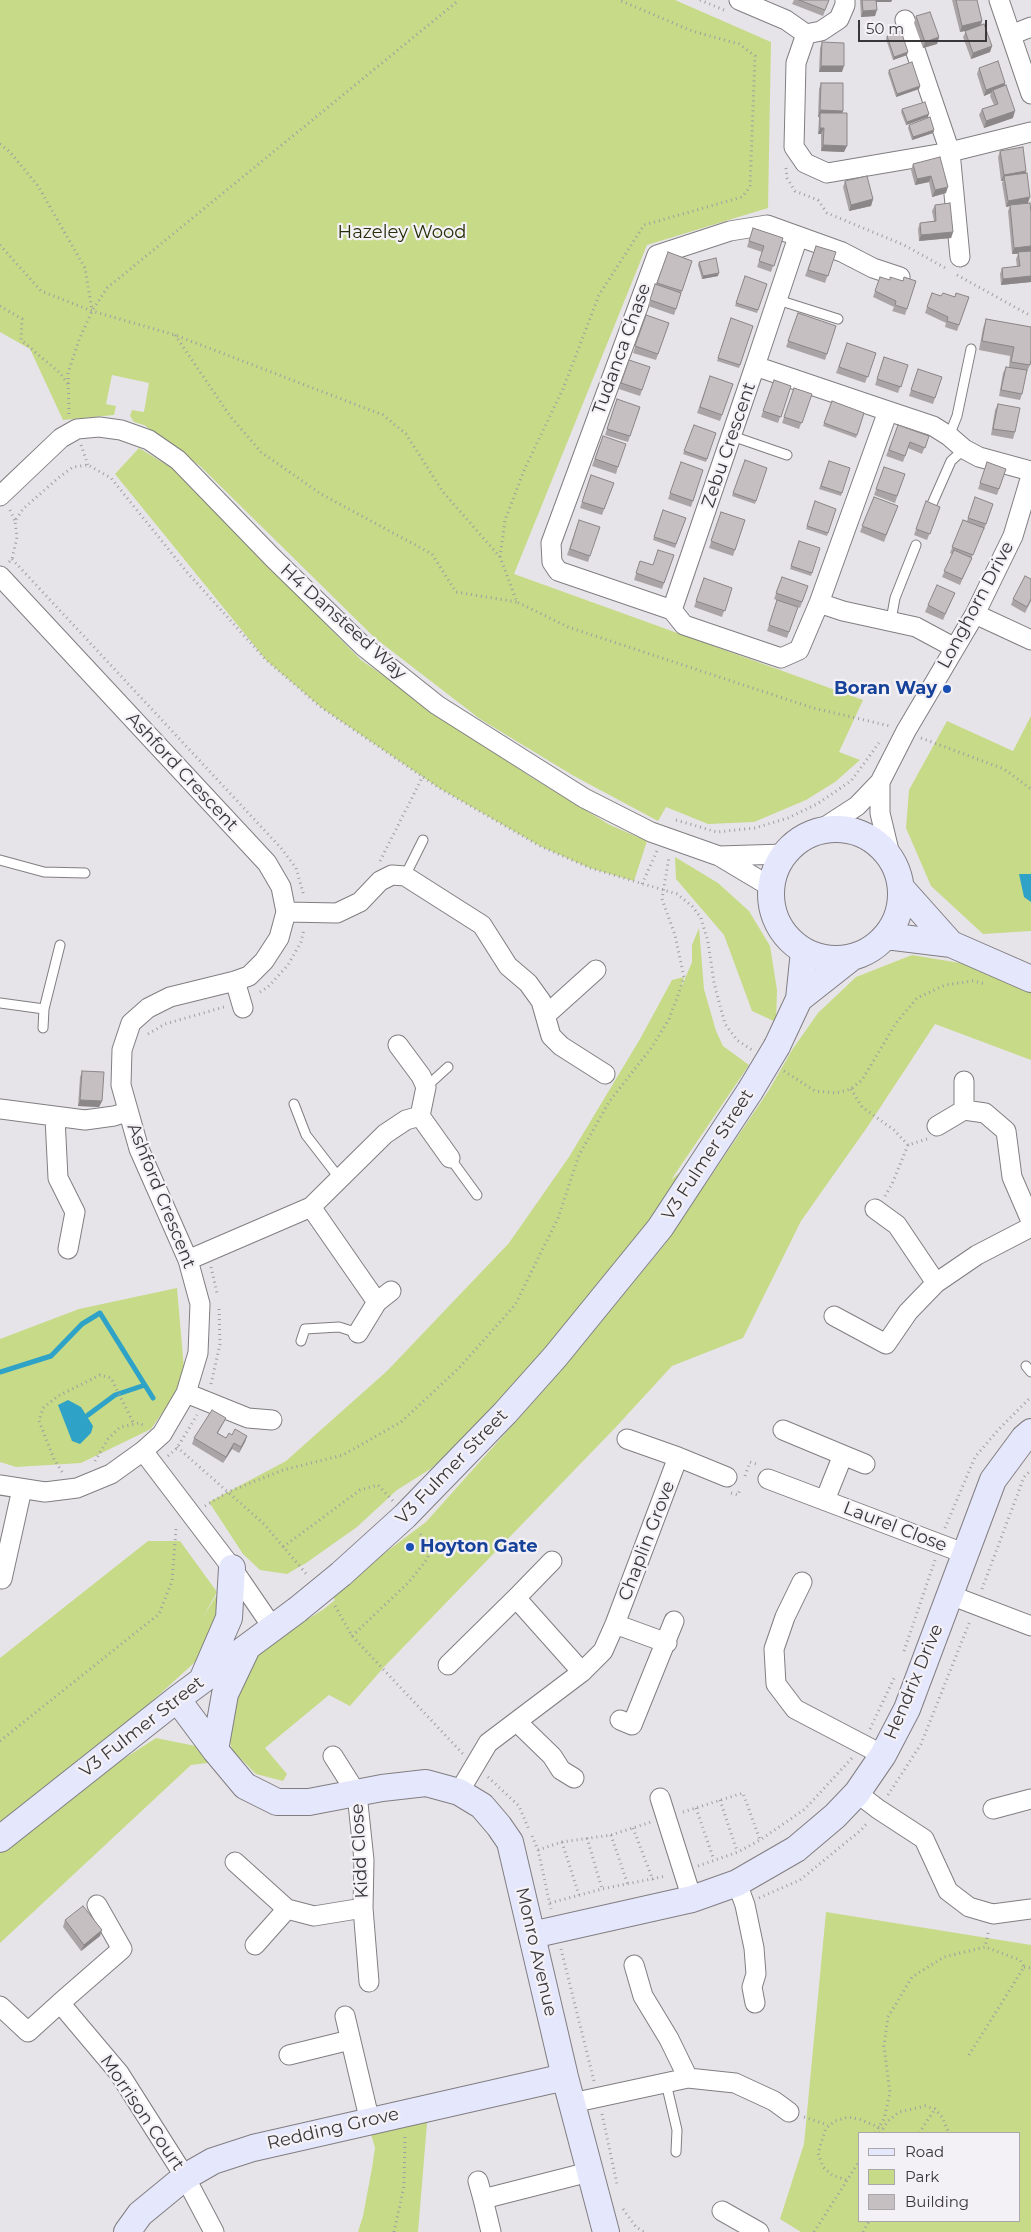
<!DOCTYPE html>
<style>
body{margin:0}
#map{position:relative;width:1031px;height:2232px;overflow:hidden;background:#e7e4e9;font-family:Montserrat,sans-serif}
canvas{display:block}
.legend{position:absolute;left:858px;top:2132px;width:162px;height:90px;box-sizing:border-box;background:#f4f1f6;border:1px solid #a9a7aa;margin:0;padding:6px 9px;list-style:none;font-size:15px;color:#393739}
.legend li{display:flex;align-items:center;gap:10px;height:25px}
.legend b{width:25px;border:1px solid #a9a7aa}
.scale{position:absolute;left:858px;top:20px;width:129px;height:22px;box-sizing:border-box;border:2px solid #393739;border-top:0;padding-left:6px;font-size:15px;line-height:18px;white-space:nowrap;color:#393739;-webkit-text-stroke:4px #f4f1f6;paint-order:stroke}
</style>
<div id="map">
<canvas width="1031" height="2232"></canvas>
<ul class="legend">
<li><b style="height:6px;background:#e5e7fc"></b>Road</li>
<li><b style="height:14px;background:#c6da87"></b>Park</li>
<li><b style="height:14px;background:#c6bfc1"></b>Building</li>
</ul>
<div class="scale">50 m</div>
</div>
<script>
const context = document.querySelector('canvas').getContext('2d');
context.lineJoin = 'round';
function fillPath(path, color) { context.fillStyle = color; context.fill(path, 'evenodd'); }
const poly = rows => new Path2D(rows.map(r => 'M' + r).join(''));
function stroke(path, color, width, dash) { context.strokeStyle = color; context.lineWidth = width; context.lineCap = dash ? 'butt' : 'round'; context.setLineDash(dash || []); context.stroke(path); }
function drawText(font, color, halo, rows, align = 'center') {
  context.font = font + ' Montserrat,sans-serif'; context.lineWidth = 4.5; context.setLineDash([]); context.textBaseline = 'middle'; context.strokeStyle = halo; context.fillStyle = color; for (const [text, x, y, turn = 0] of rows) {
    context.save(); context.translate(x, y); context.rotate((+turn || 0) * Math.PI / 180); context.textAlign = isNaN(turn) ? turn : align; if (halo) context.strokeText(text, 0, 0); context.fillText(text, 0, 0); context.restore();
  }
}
fillPath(poly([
 [0,0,675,0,771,42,768,208,647,245,514,574,863,700,839,752,860,760,835,782,806,800,754,822,708,824,666,807,658,821,574,776,480,719,375,638,200,466,144,425,134,422,130,416,132,410,144,412,149,383,112,375,106,404,116,406,114,415,63,420,30,349,0,332],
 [139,448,172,468,361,660,528,775,610,825,647,841,634,881,590,868,540,846,439,788,322,708,266,660,115,474],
 [1031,716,1031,931,983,934,931,886,906,828,909,790,947,721,1013,751],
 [675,857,718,883,749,911,770,946,777,990,776,1022,752,1011,724,935,676,879],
 [699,928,704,989,716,1031,723,1046,749,1065,671,1180,691,1163,655,1219,527,1376,432,1468,397,1490,357,1527,306,1563,287,1574,260,1570,243,1554,209,1502,286,1461,387,1371,509,1243,569,1157,640,1039,672,980,684,977,681,988,692,962,692,945],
 [912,955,972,965,1031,991,1031,1060,935,1024,868,1126,801,1221,743,1338,672,1366,615,1428,384,1667,350,1706,329,1695,265,1748,287,1774,283,1781,256,1774,232,1750,225,1723,254,1659,301,1617,305,1621,324,1609,335,1600,330,1594,426,1522,561,1371,665,1244,769,1090,792,1050,818,1013,856,977],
 [177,1288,185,1380,151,1429,81,1463,16,1467,0,1462,0,1339,79,1309],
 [148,1541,180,1541,217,1592,202,1619,221,1588,220,1622,195,1662,2,1838,156,1738,215,1750,224,1761,191,1765,0,1943,0,1658],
 [826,1912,1031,1945,1031,2232,801,2232,780,2219,804,2144],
 [860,2133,1020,2133,1020,2221,860,2221],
 [428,2111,418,2232,358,2232,363,2216,372,2168,375,2148,370,2130]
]), '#c6da87');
fillPath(poly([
 [1019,874,1031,874,1031,902,1024,897],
 [68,1400,81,1407,93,1426,91,1433,80,1444,72,1441,58,1405]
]), '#2ea2c7');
stroke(poly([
 [0,1372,51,1356,82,1324,100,1313,153,1398],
 [88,1415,115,1395,145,1385]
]), '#2ea2c7', 5);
const lane = poly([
 [778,300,838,319],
 [732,436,787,455],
 [949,436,957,416,971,349],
 [932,504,951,461,964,449],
 [891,620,895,598,916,545],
 [0,860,44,872,85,873],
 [405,876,423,840],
 [0,1003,44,1009],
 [43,1028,44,1009,60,945],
 [426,1087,448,1067],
 [294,1104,306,1135,340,1179],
 [450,1158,477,1195],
 [301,1341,305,1329,339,1327,358,1333],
 [1026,1366,1031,1372],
 [666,2083,677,2130,676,2152]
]);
const street = poly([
 [739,0,786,20,806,34,821,31,839,19,845,5,845,0],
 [999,0,1031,94],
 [905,20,950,152,960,257],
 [806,34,796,63,794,147,805,163,827,173,950,152,1031,132],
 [1011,35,1031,27],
 [755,366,798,237],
 [888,411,819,603,799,650,781,658,684,625,672,610,755,366,888,411,933,426,949,436,964,449,979,457,1031,471],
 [0,496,61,438,77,429,99,427,121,430,149,440,178,460,273,558,363,646,437,705,584,798,651,832,719,856,771,887],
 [0,576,267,863,281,887,286,912,279,938,264,961,249,976,235,981,170,997,148,1008,131,1023,122,1050,121,1085,139,1149,188,1260,200,1304,198,1353,186,1393,162,1434,143,1451,111,1474,77,1488,45,1492,0,1485],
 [819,603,843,611,916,627,955,648],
 [672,610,558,571,552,562,551,543,657,255,730,231,767,225,842,252,873,268,900,277],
 [975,614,1031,640],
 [880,782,880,813,891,859],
 [820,830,857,806,880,782,906,731,975,614,1013,536,1031,476],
 [719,856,784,854],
 [286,912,337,913,360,902,380,881,392,875,405,876,482,925,508,966,528,983,541,1001,551,1036,561,1046,605,1074],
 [235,981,243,1008],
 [546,1015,596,970],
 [0,1109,85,1120,114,1116,127,1112],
 [964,1110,964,1081],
 [420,1116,450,1158],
 [55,1118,58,1178,75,1212,68,1249],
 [937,1126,964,1110,985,1113,1006,1131,1012,1177,1031,1221],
 [311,1207,377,1302],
 [875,1209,897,1225,936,1283,977,1255,1031,1227],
 [188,1260,311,1207,385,1134,406,1120,420,1116,426,1087,421,1076,398,1045],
 [834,1316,886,1344,908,1312,936,1283],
 [358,1333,377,1302,391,1291],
 [186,1393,248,1418,272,1420],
 [783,1430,843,1455,825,1500],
 [627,1439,678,1457],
 [143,1451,232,1568,273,1628],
 [843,1455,865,1464],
 [768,1479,966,1554],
 [552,1561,516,1598,582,1672],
 [2,1579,22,1489],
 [802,1582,785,1617,774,1649,776,1684,795,1709,883,1755],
 [950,1595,1031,1626],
 [615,1624,667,1643],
 [448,1665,516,1598],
 [620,1720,632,1725,674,1621],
 [517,1722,552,1756,561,1770,574,1778],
 [333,1756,357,1794,364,1860,363,1908,369,1982],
 [459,1792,488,1743,582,1672,603,1651,615,1624,678,1457,727,1477],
 [857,1793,878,1809,924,1839,948,1891,969,1907,993,1914,1031,1909],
 [660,1798,692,1899],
 [993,1809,1031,1799],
 [235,1862,287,1909,314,1916,363,1908],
 [737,1883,745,1905,754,1948,756,1974,752,1987,755,2003],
 [97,1905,122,1949,60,2003,119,2073,185,2177,214,2232],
 [255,1945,287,1909],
 [634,1965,643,1996,669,2039,688,2078],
 [0,2006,28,2032,60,2003],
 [345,2016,370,2122],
 [289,2055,350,2040],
 [572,2103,688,2078,735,2083,774,2101,789,2112],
 [478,2181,483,2199],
 [722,2211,759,2232],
 [491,2232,483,2199,589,2172]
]);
const secondary = poly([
 '771 894a65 65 0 1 1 130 0a65 65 0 1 1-130 0Z',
 [901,888,951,944],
 [886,936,951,944,1031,979],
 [799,999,851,958],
 [777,1046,799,999,804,951],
 [341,1574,405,1516,505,1413,555,1357,660,1228,750,1091],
 [203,1678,229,1618,232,1568],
 [177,1699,215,1750,245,1786,277,1802,309,1802,382,1788,426,1783,459,1792,482,1806,499,1826,510,1842,565,2077,606,2232],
 [215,1750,225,1694,246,1650],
 [0,1839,177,1699,297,1610],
 [532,1935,692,1899,737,1883,796,1849,835,1816,857,1793,883,1755,907,1709,993,1480,1024,1438,1031,1432],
 [127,2232,140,2214,185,2177,213,2161,253,2148,565,2077]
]);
stroke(lane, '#817e82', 11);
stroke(street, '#817e82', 21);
stroke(secondary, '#817e82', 28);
stroke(poly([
 [700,0,724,10],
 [0,144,10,152,38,186,85,268,92,310],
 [786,168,787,178,795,191,818,200,827,213,904,245,947,269],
 [0,245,41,291,92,311,175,335,383,415,406,434,443,492,500,557,517,602,568,627,813,708,890,726],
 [957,275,1031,316],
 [0,306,22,319,21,340,60,373,68,384],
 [175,335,230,416,261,452,321,494,432,554,456,592,517,602],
 [69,414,68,373,79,340,92,311,107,288,459,0],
 [81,445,88,465],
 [10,510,15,521],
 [500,557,505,520,525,468,563,389,599,295,644,225,742,197,750,187,755,56,739,44,692,31,619,0],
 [12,559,281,848,296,868,304,896],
 [9,562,12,559,17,537,15,521,23,509,57,479,73,467,88,465,111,478,186,571,266,660,322,708,439,788,540,846,590,868,677,894,692,906,701,918,708,942,714,983,725,1024,737,1040,752,1050],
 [921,738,1004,769,1031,789],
 [676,820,717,832,755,828,788,818,817,804,851,781,879,743],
 [380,861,423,776],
 [642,884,657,851],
 [260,992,268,987,288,965,301,942,304,929],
 [148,1034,165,1024,224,1007],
 [784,1071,815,1091,836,1093,851,1089,862,1080,896,1023,917,998,945,985,973,981,986,984],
 [851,1089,862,1107,894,1130,908,1145],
 [885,1196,892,1184,908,1145,927,1139],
 [211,1267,217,1293],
 [211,1384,220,1344,219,1307],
 [177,1447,264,1524,308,1576],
 [168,1456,177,1448,197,1415],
 [95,1461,108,1439,120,1427,139,1423,145,1426],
 [62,1472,54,1459,39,1421,43,1408,58,1396,100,1375,111,1378,134,1424],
 [745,1476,750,1462,759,1465],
 [731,1493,738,1495,740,1489],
 [205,1506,228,1492,283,1470,343,1455,401,1422,459,1368,515,1305,558,1218,579,1155,609,1102,652,1047,669,1019,678,995,684,977,675,935,662,899,669,857],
 [945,1528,975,1457,999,1429,1031,1397],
 [283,1547,360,1490,378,1485,393,1501],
 [982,1589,1024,1477,1031,1470],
 [335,1606,352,1636,463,1754],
 [352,1636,409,1582,428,1558,429,1545,418,1531],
 [904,1651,935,1560],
 [870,1729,895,1676],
 [0,1741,159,1614,172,1581,176,1529,178,1527],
 [488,1777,519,1806,529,1830],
 [888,1795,921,1744,970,1621],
 [720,1800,737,1851],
 [696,1808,714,1860],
 [683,1812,743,1793,760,1840],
 [633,1828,653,1880],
 [611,1835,628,1885],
 [532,1836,538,1850,551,1909],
 [587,1838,602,1889],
 [562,1842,579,1895],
 [538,1850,562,1842,611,1835,651,1822],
 [698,1866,738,1852,760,1840,805,1809,852,1758],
 [759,1898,800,1880,861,1830,868,1822],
 [550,1903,602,1889,666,1876],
 [561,1949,594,2081],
 [1024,1967,1031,1968],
 [969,2055,1024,1967,1020,1960,985,1947],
 [602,2114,617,2184],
 [804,2117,828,2125],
 [875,2133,884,2119,890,2093,884,2046,888,2017,912,1977,944,1957,985,1947,989,1929],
 [880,2133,888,2121,899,2112,925,2106,935,2109,942,2117,949,2133],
 [919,2133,935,2109],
 [846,2180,832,2175,823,2167,818,2153,826,2128,835,2121,848,2117,859,2119,883,2129],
 [623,2209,636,2227,644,2232],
 [394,2232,404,2186,405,2134],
 [814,2232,860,2160],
 [863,2232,869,2221]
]), '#a09ea2', 3, [1, 4]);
stroke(lane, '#fff', 9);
stroke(street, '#fff', 19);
stroke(secondary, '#e5e7fc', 26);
const secondaryBridge = poly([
 [750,1091,777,1046],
 [297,1610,341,1574]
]);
stroke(secondaryBridge, '#817e82', 28, []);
stroke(secondaryBridge, '#e5e7fc', 26);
fillPath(poly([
 [794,0,829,0,823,16,792,4],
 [860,0,892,0,891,2,877,2,875,16,861,17],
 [952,0,977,0,982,21,981,25,992,46,990,52,971,59,963,37,966,31,960,32],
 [916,16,939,37,937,44,923,48,914,23],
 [887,36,907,55,893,60,886,39],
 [822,42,842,72,819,72,820,48],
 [979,68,1005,83,1005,85,1013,118,984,128,979,115,982,109,994,105,990,96,991,93,984,96,977,74],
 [889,70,920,86,919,89,896,97,888,73],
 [821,83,843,111,842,113,844,152,821,151,821,134,818,134,819,117,818,117,819,89],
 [902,109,928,117,906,125,901,112],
 [909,125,934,130,933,133,912,140,908,128],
 [1000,151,1026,171,1026,173,1028,203,1031,282,1001,285,1000,274,1002,268,1017,267,1016,259,1018,254,1012,254,1008,211,1010,206,1006,207,1002,183,1003,181,1001,181,998,157],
 [940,157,946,193,932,197,929,182,915,185,911,170,913,164],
 [845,181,873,199,871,206,849,211,843,187],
 [935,205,953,232,951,238,919,241,918,229,920,223,934,221,932,211],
 [753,228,783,238,771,272,757,267,762,252,747,247],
 [816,246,836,252,825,283,805,276],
 [668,252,692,261,674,315,648,306,655,284,656,284],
 [699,262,718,276,702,279,698,265],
 [745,276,767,284,757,313,735,306],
 [880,277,890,280,916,281,905,315,892,311,894,307,873,297],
 [932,293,941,296,969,297,957,331,945,327,946,323,925,313],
 [798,313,836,326,825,360,786,347],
 [646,315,669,323,656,360,633,353],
 [731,318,753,326,739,368,717,361],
 [986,319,1031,327,1030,365,1026,374,1022,394,1020,400,999,396,1003,373,1006,367,1009,367,1010,356,979,350,983,328],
 [847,343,876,353,865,383,836,373],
 [884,357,908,365,898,393,875,385],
 [629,360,650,367,640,396,619,389],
 [918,369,942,377,933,404,909,396],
 [710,376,733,384,720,421,697,413],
 [774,380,791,386,778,423,761,417],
 [794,388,812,394,799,429,782,423],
 [617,399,640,407,628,442,605,435],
 [832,401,864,413,856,438,823,426],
 [998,404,1015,432,1013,439,991,435,995,410],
 [694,425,716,433,706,462,683,454],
 [898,425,929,436,922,454,908,448,903,462,886,456],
 [603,436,618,467,616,474,592,466],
 [745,460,767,468,755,504,732,496],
 [829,461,850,468,841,496,819,489],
 [681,462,703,470,691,507,668,499],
 [987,462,1006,469,997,495,978,489],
 [884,467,905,474,895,503,874,495],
 [591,475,614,483,602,515,580,508],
 [874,497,898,506,884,542,860,532],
 [975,497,993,504,984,530,983,530,969,564,960,585,942,577,952,554,950,553,963,520,967,521],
 [815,501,836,509,827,536,806,529],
 [926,501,940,507,927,540,914,535],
 [663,510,686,518,675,548,653,540],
 [721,512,745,520,733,556,709,548],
 [579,520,590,556,588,562,567,555],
 [799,541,820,548,811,576,790,569],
 [674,555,662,589,634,580,640,561,653,565],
 [782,577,808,586,800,608,798,607,787,638,767,631,777,600,784,603,774,599],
 [704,578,732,588,722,617,694,607],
 [1031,579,1031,601,1025,613,1011,605,1013,599],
 [955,593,943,620,925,612,928,605],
 [82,1071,102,1101,99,1107,78,1106,80,1077],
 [226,1418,223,1424,218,1433,226,1438,232,1435,247,1436,245,1442,239,1453,232,1449,223,1463,192,1444,194,1438],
 [65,1920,100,1936,81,1951,63,1927]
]), '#aaa4a6');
fillPath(poly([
 [875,0,892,0,891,2,874,2],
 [877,10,875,16,861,17,863,11],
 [982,21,980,27,960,32,962,26],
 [939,37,937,44,923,48,925,42],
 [992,46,990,52,971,59,973,53],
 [908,52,907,55,893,60,894,57],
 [821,66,844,66,842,72,819,72],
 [1005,83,1003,89,993,90,991,93,984,96,986,90],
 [920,86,919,89,896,97,897,94],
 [820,110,843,111,841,117,820,113,819,117,818,117],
 [1015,111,1013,118,984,128,986,121],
 [929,114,928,117,906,125,907,122],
 [820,128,824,128,821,134,818,134],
 [934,130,933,133,912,140,913,137],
 [823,145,847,146,844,152,821,151],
 [1026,171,1024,178,1004,176,1003,181,1001,181,1004,175],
 [931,176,929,182,915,185,917,179],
 [948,187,946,193,932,197,935,190],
 [1030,197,1028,203,1010,205,1010,206,1006,207,1008,201],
 [873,199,871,206,849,211,851,205],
 [953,232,951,238,919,241,921,235],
 [1031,246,1031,252,1012,254,1014,248],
 [719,273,718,276,702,279,703,276],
 [1031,276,1031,282,1001,285,1003,279],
 [80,1100,102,1101,99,1107,78,1106],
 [247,1436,245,1442,239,1453,241,1447],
 [234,1443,232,1449,223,1463,226,1457],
 [102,1930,100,1936,81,1951,84,1945]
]), '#8b8687');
const building = poly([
 [799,0,829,0,825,10,799,0],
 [862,0,876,0,877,10,863,11,862,0],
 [956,0,977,0,982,21,962,26,956,0],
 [930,12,939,37,925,42,916,16,930,12],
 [984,24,992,46,973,53,965,31,984,24],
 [901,31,908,52,894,57,887,36,901,31],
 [822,42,844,43,844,66,821,66,822,42],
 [998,61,1005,83,986,90,979,68,998,61],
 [912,62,920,86,897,94,889,70,912,62],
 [821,83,843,83,843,111,820,110,821,83],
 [1006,85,1015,111,986,121,982,109,998,104,993,90,1006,85],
 [925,102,929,114,907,122,902,109,925,102],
 [820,113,847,113,847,146,823,145,824,128,820,128,820,113],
 [930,117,934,130,913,137,909,125,930,117],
 [1023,147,1026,171,1004,175,1000,151,1023,147],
 [940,157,948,187,935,190,931,176,917,179,913,164,940,157],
 [1027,173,1030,197,1008,201,1004,176,1027,173],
 [867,176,873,199,851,205,845,181,867,176],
 [950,203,953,232,921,235,920,223,936,221,935,205,950,203],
 [1030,203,1031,213,1031,246,1014,248,1010,205,1030,203],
 [753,228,783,238,774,266,759,261,764,246,749,241,753,228],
 [816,246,836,252,828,276,808,270,816,246],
 [1031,251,1031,276,1003,279,1002,268,1020,266,1018,252,1031,251],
 [668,252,692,261,682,291,657,283,668,252],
 [716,258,719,273,703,276,699,262,716,258],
 [745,276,767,284,758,310,736,303,745,276],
 [880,277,890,280,890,277,903,281,904,277,916,281,907,309,895,305,896,301,875,291,880,277],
 [655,284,681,293,676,309,650,300,655,284],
 [932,293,941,296,943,293,955,297,956,293,969,297,959,325,947,321,948,317,927,307,932,293],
 [798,313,836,326,827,354,788,341,798,313],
 [646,315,669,323,658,354,635,346,646,315],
 [731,318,753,326,740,365,718,358,731,318],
 [986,319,1031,327,1031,359,1030,365,1011,362,1014,347,982,341,986,319],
 [847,343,876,353,868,377,839,367,847,343],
 [884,357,908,365,901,387,877,379,884,357],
 [629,360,650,367,642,390,621,383,629,360],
 [1006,367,1027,370,1022,394,1001,390,1006,367],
 [918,369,942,377,935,398,911,390,918,369],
 [710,376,733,384,722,415,700,407,710,376],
 [774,380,791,386,781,417,763,411,774,380],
 [794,388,812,394,802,423,784,417,794,388],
 [617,399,640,407,630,436,607,429,617,399],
 [832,401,864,413,857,435,824,423,832,401],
 [998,404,1020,408,1015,432,993,429,998,404],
 [694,425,716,433,707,459,684,451,694,425],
 [898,425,929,436,925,448,910,442,905,456,889,450,898,425],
 [603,436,626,444,618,467,595,459,603,436],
 [745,460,767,468,756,501,733,493,745,460],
 [829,461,850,468,842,493,821,486,829,461],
 [681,462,703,470,693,501,670,493,681,462],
 [987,462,1006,469,999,489,980,483,987,462],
 [884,467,905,474,897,496,876,489,884,467],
 [591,475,614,483,604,509,582,502,591,475],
 [874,497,898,506,886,535,862,526,874,497],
 [975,497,993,504,986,524,968,518,975,497],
 [815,501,836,509,828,533,807,526,815,501],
 [926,501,940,507,930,534,916,529,926,501],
 [663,510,686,518,676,544,654,537,663,510],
 [721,512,745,520,735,550,711,541,721,512],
 [579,520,600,527,590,556,570,549,579,520],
 [963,520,984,528,973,555,952,547,963,520],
 [799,541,820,548,812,573,791,566,799,541],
 [658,550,674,555,664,583,636,573,640,561,653,565,658,550],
 [954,550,972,558,962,579,944,571,954,550],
 [1025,576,1031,579,1031,599,1027,607,1013,599,1025,576],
 [782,577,808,586,802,602,776,593,782,577],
 [704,578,732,588,725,611,696,601,704,578],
 [937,585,955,593,945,614,928,605,937,585],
 [777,600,798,607,789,632,769,625,777,600],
 [82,1071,104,1072,102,1101,80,1100,82,1071],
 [212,1410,226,1418,217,1433,226,1438,229,1433,232,1435,235,1429,247,1436,241,1447,234,1443,226,1457,194,1438,212,1410],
 [83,1906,102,1930,84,1945,65,1920,83,1906]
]);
fillPath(building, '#c6bfc1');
stroke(building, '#8b8687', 1);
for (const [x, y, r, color] of [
 [947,689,5,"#1a4fb4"],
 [410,1547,5,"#1a4fb4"]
]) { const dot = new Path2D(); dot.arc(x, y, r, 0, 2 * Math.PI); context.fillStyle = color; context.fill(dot); stroke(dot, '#f4f1f6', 2); }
drawText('18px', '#272f0a', '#f4f1f6', [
 ["Hazeley Wood",402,233]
]);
drawText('18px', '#393739', '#f4f1f6', [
 ["Tudanca Chase",622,349,-70],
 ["Zebu Crescent",729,445,-71],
 ["Longhorn Drive",976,605,-62],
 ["H4 Dansteed Way",343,622,42],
 ["Ashford Crescent",182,772,47],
 ["V3 Fulmer Street",708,1155,-57],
 ["Ashford Crescent",161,1196,68],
 ["V3 Fulmer Street",452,1467,-46],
 ["Laurel Close",895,1527,21],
 ["Chaplin Grove",647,1541,-69],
 ["Hendrix Drive",914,1682,-67],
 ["V3 Fulmer Street",142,1727,-38],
 ["Kidd Close",360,1851,-93],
 ["Monro Avenue",536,1952,77],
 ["Morrison Court",142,2113,56],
 ["Redding Grove",333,2129,-13]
]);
drawText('bold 18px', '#164399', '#f4f1f6', [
 ["Boran Way",937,689],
 ["Hoyton Gate",420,1547,"left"]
], 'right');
</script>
